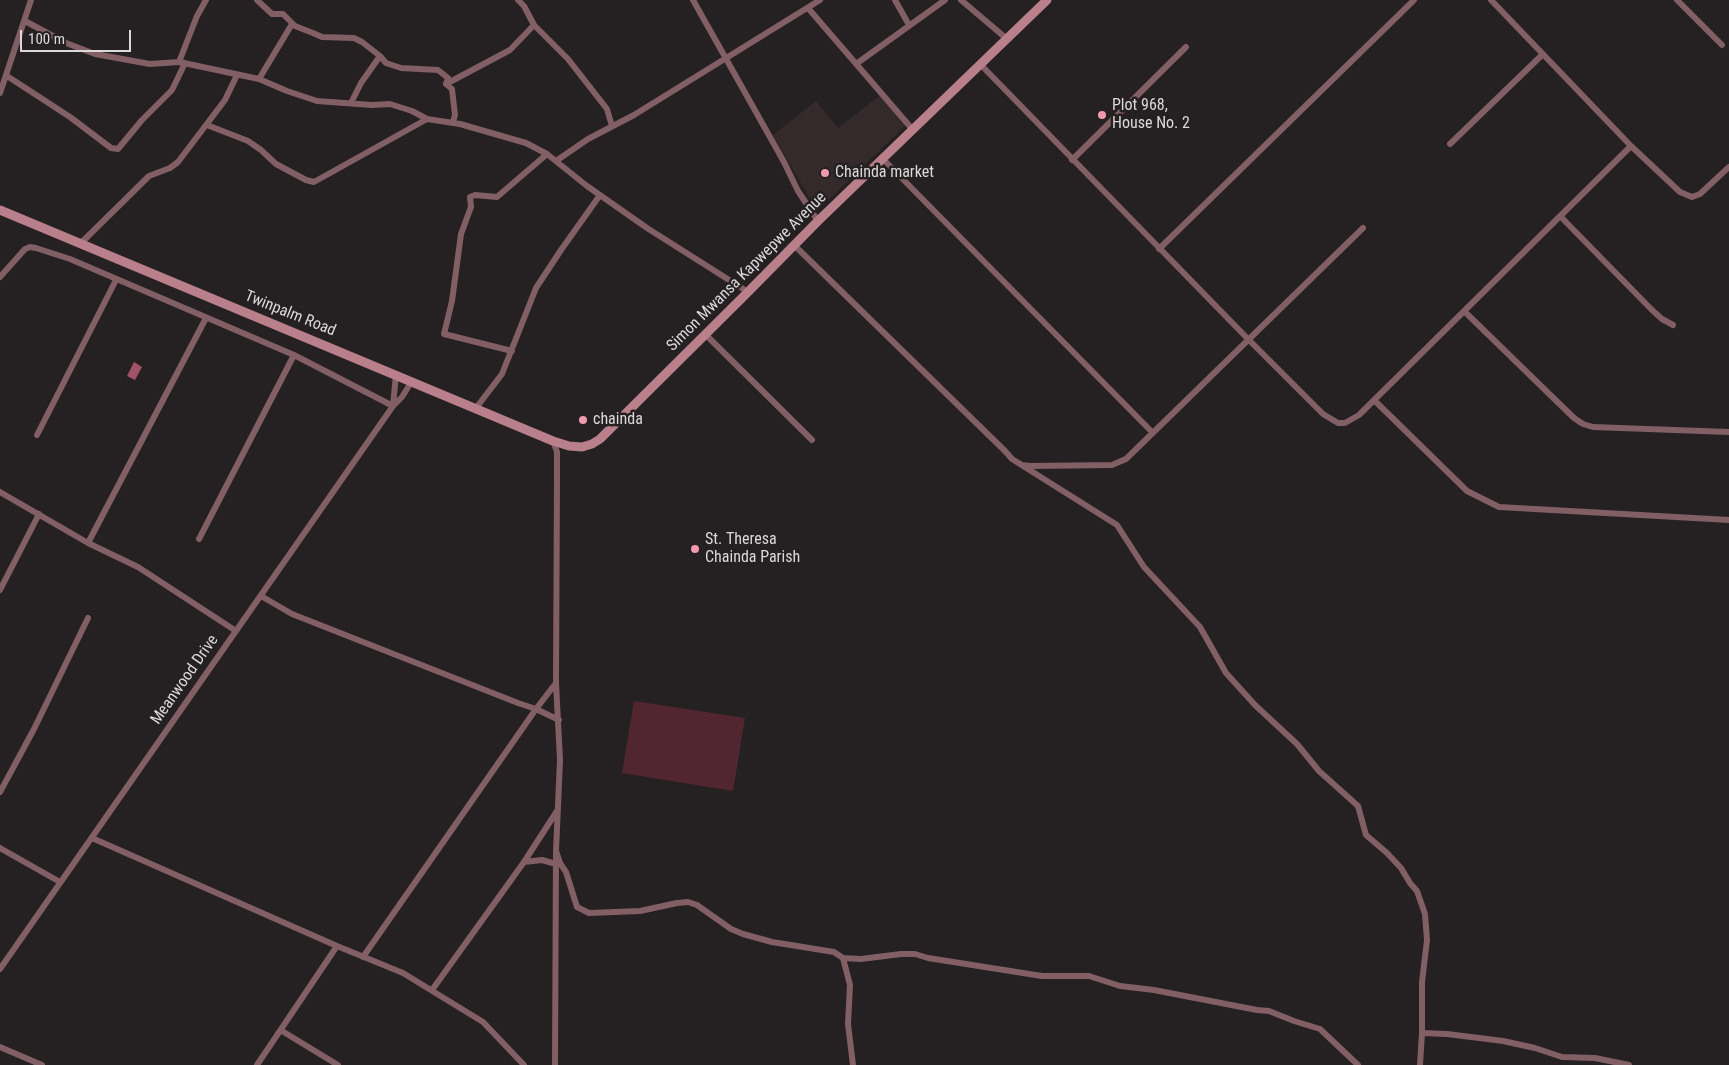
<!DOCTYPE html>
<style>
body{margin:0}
#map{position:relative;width:1729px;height:1065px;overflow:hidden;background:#252021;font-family:"Roboto Condensed",sans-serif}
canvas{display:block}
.scale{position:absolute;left:20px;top:30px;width:111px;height:22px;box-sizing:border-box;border:2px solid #dcd9da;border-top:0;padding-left:6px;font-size:15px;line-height:18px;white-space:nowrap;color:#dcd9da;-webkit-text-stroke:4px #252021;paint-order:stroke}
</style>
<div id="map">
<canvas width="1729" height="1065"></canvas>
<div class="scale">100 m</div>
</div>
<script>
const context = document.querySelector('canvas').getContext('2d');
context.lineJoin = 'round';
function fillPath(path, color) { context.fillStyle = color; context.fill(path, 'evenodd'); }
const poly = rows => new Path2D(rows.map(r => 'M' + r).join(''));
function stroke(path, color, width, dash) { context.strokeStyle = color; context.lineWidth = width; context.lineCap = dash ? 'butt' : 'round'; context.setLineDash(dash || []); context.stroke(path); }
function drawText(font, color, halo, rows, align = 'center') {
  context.font = font + ' "Roboto Condensed",sans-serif'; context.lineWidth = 5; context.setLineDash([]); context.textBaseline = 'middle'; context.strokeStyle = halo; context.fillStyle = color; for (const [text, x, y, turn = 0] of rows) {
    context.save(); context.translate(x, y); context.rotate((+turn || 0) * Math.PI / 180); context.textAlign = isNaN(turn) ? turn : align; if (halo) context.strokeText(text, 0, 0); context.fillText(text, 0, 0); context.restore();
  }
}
fillPath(poly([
 [883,93,907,124,817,211,773,135,816,101,838,128]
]), '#342a2c');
fillPath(poly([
 [634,701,745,718,733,791,622,773]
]), '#522631');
fillPath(poly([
 [134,362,142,367,135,380,127,376]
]), '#a25266');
stroke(poly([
 [257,0,272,14,283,14,295,26,313,33,322,37,354,38,362,42,380,56,386,63,401,68,438,70,448,78,446,84,452,89,455,115,453,122],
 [518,0,524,6,534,25,568,59,607,109,612,126],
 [693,0,784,162,798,191,818,221],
 [895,0,909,25],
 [961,0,1007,39],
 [1491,0,1631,146,1680,192,1692,197,1700,194,1729,167],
 [1677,0,1722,45],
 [808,8,913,130],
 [25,21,66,43,95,54,150,64,179,62,259,79,287,91,317,101,372,105,390,104,412,111,427,119,460,124,526,143,547,154,587,186,647,228,748,292],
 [179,62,197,16,206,0],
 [856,64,945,0],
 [981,65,1248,339,1323,414,1338,423,1345,423,1359,415,1631,146],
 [7,76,70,117,111,148,118,149,142,120,172,90,185,63],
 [259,79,292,24],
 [446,84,510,50,534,25],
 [0,93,31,0],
 [351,103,361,83,380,56],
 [207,125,248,141,261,150,276,164,306,180,314,182,427,119],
 [1450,144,1543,54],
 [883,159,1152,432],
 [1072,160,1186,47],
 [556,161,588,139,634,115,820,0],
 [1561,217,1652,310,1662,319,1673,325],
 [81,243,149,176,170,168,178,162,225,100,237,75],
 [794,245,1005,451,1012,459,1022,465,1030,466,1112,465,1126,459,1363,228],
 [1159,249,1414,0],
 [0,277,25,249,30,247,36,248,70,259,294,355,393,406],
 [1465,312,1574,418,1583,424,1593,427,1729,432],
 [705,334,812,440],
 [512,351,444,334,452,301,461,234,471,207,470,197,475,195,497,197,547,154],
 [1374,400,1467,491,1499,507,1729,520],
 [393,406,396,374],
 [476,408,502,374,536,288,561,250,600,195],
 [37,435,116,280],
 [553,441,557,452,557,480,556,683,560,760,556,851,555,1065],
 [1012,459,1117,525,1144,567,1200,627,1226,673,1255,705,1297,744,1319,771,1358,806,1366,835,1387,853,1401,868,1410,883,1417,891,1425,914,1427,940,1422,982,1422,1033,1420,1065],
 [0,492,88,543,138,567,236,631],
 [199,539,294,355],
 [88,543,206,318],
 [0,590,39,514],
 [261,596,292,614,518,703,536,709,559,720],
 [0,792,34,729,88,618],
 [92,838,337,946,403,973,483,1022,524,1065],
 [0,848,60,882],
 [556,851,560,863,566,872,577,907,589,913,640,911,677,903,688,902,697,905,731,929,743,934,772,942,834,952,843,958,861,959,901,954,915,954,928,958,1042,976,1089,976,1120,986,1154,990,1257,1010,1269,1011,1294,1021,1320,1029,1358,1065],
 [524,862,542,860,556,864],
 [363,957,536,709,556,683],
 [843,958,850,985,848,1024,853,1065],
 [0,969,393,406,402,397,412,381],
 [432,990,524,862,557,811],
 [282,1031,338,1065],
 [1422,1033,1447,1034,1503,1041,1535,1048,1562,1057,1595,1058,1629,1065],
 [0,1047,42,1065],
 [257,1065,337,946]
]), '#825e65', 6);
stroke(poly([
 [0,210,553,441,569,446,582,447,592,444,600,439,748,292,818,221,1047,0]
]), '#b97f8b', 9);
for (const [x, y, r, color] of [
 [1102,115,5,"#f29aad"],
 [825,173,5,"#f29aad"],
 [583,420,5,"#f29aad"],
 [695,549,5,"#f29aad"]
]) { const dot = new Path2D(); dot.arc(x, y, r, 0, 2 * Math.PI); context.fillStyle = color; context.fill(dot); stroke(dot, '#252021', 2); }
drawText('16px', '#dcd9da', '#252021', [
 ["Plot 968,",1112,106],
 ["House No. 2",1112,124],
 ["Chainda market",835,173],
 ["chainda",593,420],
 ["St. Theresa",705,540],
 ["Chainda Parish",705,558]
], 'left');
drawText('16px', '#dcd9da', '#252021', [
 ["Simon Mwansa Kapwepwe Avenue",747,272,-45],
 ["Twinpalm Road",290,314,22],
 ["Meanwood Drive",185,680,-55]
]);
</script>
